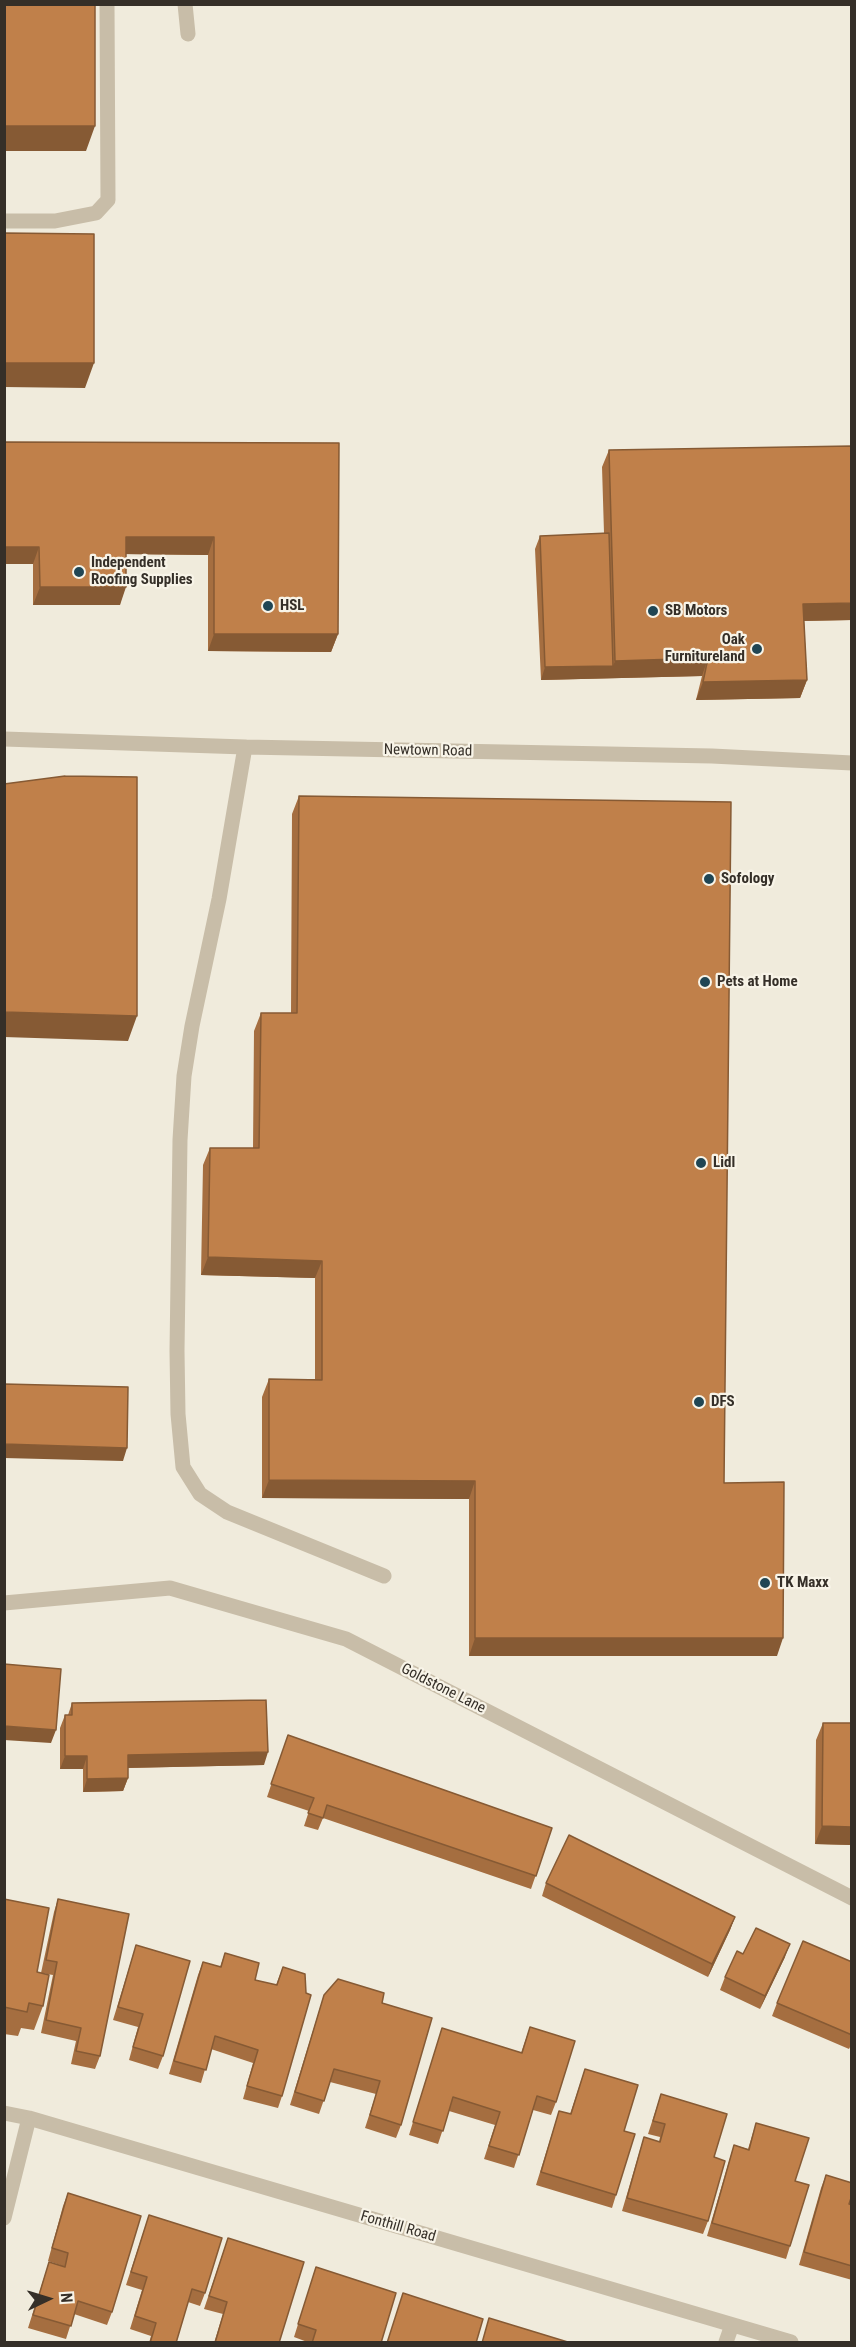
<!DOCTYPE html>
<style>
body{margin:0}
#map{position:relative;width:856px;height:2347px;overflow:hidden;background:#f0ebdc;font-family:"Roboto Condensed",sans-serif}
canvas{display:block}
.frame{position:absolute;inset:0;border:6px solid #352f28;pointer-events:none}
.north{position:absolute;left:18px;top:2269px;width:60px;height:60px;-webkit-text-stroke:4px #f8f4e8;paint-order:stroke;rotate:86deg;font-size:16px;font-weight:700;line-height:24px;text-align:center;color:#352f28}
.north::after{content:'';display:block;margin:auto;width:21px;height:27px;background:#352f28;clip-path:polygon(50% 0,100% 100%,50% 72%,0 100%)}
</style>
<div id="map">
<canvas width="856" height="2347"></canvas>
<div class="frame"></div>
<div class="north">N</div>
</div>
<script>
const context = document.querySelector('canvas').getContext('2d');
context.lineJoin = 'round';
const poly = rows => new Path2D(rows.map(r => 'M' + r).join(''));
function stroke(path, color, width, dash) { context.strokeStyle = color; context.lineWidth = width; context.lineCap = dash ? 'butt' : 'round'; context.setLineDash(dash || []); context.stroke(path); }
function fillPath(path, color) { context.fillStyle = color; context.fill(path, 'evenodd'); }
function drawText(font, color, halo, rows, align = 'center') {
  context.font = font + ' "Roboto Condensed",sans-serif'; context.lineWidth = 4.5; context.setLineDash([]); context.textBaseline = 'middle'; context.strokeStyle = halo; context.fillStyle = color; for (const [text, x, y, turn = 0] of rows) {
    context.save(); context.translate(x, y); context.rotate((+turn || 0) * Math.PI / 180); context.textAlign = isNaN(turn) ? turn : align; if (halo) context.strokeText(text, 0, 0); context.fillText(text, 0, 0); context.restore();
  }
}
stroke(poly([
 [185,4,188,34],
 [4,221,55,221,96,213,108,200,107,4],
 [4,739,245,747,712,756,852,763],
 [245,747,219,899,192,1026,184,1076,180,1140,177,1351,178,1414,183,1467,200,1494,227,1512,384,1576],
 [4,1603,170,1588,346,1639,852,1898],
 [4,2113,29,2118,791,2342],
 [4,2218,29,2118],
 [726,2342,732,2325]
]), '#c8bda8', 15);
fillPath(poly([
 [4,442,339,443,338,634,331,652,208,651,208,555,126,554,120,605,33,605,33,564],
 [609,450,852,620,804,621,807,680,800,698,696,700,702,676,541,680,535,549,540,536,604,533,602,467],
 [299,796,724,1483,777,1656,469,1656,469,1499,262,1498,262,1397,269,1379,315,1379,315,1278,201,1275,203,1165,210,1148,253,1148,254,1031,261,1013,291,1013,292,814],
 [72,1703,264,1765,128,1768,128,1778,123,1791,83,1792,83,1769,60,1769,60,1728,65,1715,68,1715],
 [823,1723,852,1723,852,1845,815,1844,816,1740],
 [288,1735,552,1828,531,1889,323,1818,318,1830,304,1826,309,1811,267,1797],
 [546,1883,735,1917,730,1930,708,1977,542,1896],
 [4,1899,37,1972,43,2006,34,2030,21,2028,18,2036,4,2034],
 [58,1899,100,2056,95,2069,71,2064,76,2041,41,2033,53,1975,41,1973,54,1912],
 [136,1945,163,2056,158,2069,129,2060,138,2027,113,2020],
 [225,1953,255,1980,276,1985,283,1967,282,2096,278,2108,243,2099,253,2063,211,2049,201,2083,169,2074,198,1975,203,1962,220,1967],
 [743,1954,785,1957,760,2009,720,1990,725,1977],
 [852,1962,852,2043,849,2049,772,2016,777,2003],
 [324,1995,382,2003,401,2125,396,2138,365,2128,376,2094,330,2082,319,2114,290,2105],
 [530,2027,556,2102,551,2115,533,2110,514,2168,484,2159,495,2125,449,2111,438,2144,409,2135,442,2028,521,2053],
 [585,2069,624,2131,616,2195,612,2208,536,2185,559,2111,570,2114],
 [661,2094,714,2157,708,2221,703,2234,622,2211,640,2150,644,2137,659,2142,660,2137,648,2134],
 [756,2123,795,2181,790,2246,786,2259,707,2236,730,2158,734,2145,748,2149],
 [826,2175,849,2204,852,2205,852,2280,799,2265,821,2188],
 [68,2193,112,2312,107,2325,74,2314,66,2339,28,2328,49,2262,63,2266,48,2261,63,2206],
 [149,2215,205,2293,200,2306,188,2302,176,2343,149,2343,151,2336,130,2329,142,2290,126,2285],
 [228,2238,279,2343,214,2343,223,2314,204,2309],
 [316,2267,381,2343,310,2343,294,2337]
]), '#a56e40');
fillPath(poly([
 [4,126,95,126,86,151,4,151],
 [4,363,94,363,85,388,4,387],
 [126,537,214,537,208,555,119,554],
 [4,547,39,547,33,564,4,564],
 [40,587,126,587,120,605,33,605],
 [852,603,852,620,797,621,803,604],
 [214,634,338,634,331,652,208,651],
 [708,658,702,676,541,680,545,667,613,666,615,661],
 [807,680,800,698,696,700,703,682],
 [4,1012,137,1016,128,1041,4,1037],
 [208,1257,322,1261,315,1278,201,1275],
 [4,1444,127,1448,123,1461,4,1458],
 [269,1480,475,1481,469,1499,262,1498],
 [475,1638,783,1638,777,1656,469,1656],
 [4,1726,56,1730,51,1743,4,1740],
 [268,1752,264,1765,123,1768,128,1755],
 [65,1756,87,1756,83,1769,60,1769],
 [128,1778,123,1791,83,1792,87,1779],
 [822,1826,852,1827,852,1845,815,1844],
 [735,1917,730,1930,708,1977,712,1964],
 [790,1944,785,1957,760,2009,765,1996]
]), '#865a34');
const building = poly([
 [4,4,95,4,95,126,4,126,4,4],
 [4,233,94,234,94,363,4,363,4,233],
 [4,442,339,443,338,634,214,634,214,537,126,537,126,587,40,587,39,547,4,547,4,442],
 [852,446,852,603,803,604,807,680,703,682,708,658,615,661,609,450,852,446],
 [609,533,613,666,545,667,540,536,609,533],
 [65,776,137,777,137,1016,4,1012,4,784,65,776],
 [299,796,731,802,724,1483,784,1482,783,1638,475,1638,475,1481,269,1480,269,1379,322,1380,322,1261,208,1257,210,1148,259,1148,261,1013,297,1013,299,796],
 [4,1384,128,1387,127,1448,4,1444,4,1384],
 [4,1664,61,1669,56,1730,4,1726,4,1664],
 [266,1700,268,1752,128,1755,128,1778,87,1779,87,1756,65,1756,65,1715,72,1715,72,1703,266,1700],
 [823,1723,852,1723,852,1827,822,1826,823,1723],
 [288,1735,552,1828,536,1876,327,1805,323,1818,308,1813,314,1798,271,1784,288,1735],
 [569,1835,735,1917,712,1964,546,1883,569,1835],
 [4,1899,49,1908,37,1972,49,1975,43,2006,29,2003,27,2012,4,2007,4,1899],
 [58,1899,129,1914,100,2056,76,2051,81,2028,46,2020,57,1962,46,1960,58,1899],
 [756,1928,790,1944,765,1996,725,1977,737,1951,743,1954,756,1928],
 [803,1941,852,1962,852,2035,777,2003,803,1941],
 [136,1945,190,1961,163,2056,133,2047,143,2014,118,2007,136,1945],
 [225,1953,259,1963,255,1980,277,1985,283,1967,305,1974,306,1993,311,1995,282,2096,247,2086,258,2050,215,2036,206,2070,174,2061,203,1962,221,1967,225,1953],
 [338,1979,384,1993,382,2003,432,2018,401,2125,370,2115,380,2081,334,2069,324,2101,295,2092,324,1995,338,1979],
 [530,2027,575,2041,556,2102,537,2096,519,2155,489,2146,500,2112,453,2097,443,2131,413,2122,442,2028,522,2053,530,2027],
 [585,2069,638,2085,624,2131,635,2134,616,2195,541,2172,559,2111,571,2114,585,2069],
 [661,2094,727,2114,714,2157,725,2161,708,2221,627,2198,644,2137,660,2142,665,2124,653,2121,661,2094],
 [756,2123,809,2138,795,2181,809,2185,790,2246,712,2223,734,2145,749,2150,756,2123],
 [826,2175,852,2183,852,2195,849,2204,852,2205,852,2266,804,2252,826,2175],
 [68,2193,141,2216,112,2312,78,2301,71,2326,33,2315,49,2262,65,2267,68,2253,52,2248,68,2193],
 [149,2215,222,2238,205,2293,192,2289,176,2343,150,2343,156,2323,135,2316,147,2277,131,2272,149,2215],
 [228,2238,304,2262,279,2343,215,2343,227,2302,209,2296,228,2238],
 [316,2267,396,2293,381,2343,312,2343,316,2330,298,2324,316,2267],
 [403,2293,483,2319,476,2343,387,2343,403,2293],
 [489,2318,571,2343,482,2343,489,2318]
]);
fillPath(building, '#c0804a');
stroke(building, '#865a34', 1.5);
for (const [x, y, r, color] of [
 [79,572,6,"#204654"],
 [268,606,6,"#204654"],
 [653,611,6,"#204654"],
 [757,649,6,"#204654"],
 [709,879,6,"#204654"],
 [705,982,6,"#204654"],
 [701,1163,6,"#204654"],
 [699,1402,6,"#204654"],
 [765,1583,6,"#204654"]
]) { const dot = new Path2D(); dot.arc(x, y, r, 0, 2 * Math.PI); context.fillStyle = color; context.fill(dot); stroke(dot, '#f8f4e8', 2); }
drawText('bold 15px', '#352f28', '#f8f4e8', [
 ["Independent",91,563],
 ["Roofing Supplies",91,580],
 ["HSL",280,606],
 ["SB Motors",665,611],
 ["Oak",745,640,"right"],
 ["Furnitureland",745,657,"right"],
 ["Sofology",721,879],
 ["Pets at Home",717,982],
 ["Lidl",713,1163],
 ["DFS",711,1402],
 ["TK Maxx",777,1583]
], 'left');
drawText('15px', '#352f28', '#f8f4e8', [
 ["Newtown Road",428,751,1],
 ["Goldstone Lane",443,1689,27],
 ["Fonthill Road",398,2227,16]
]);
</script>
